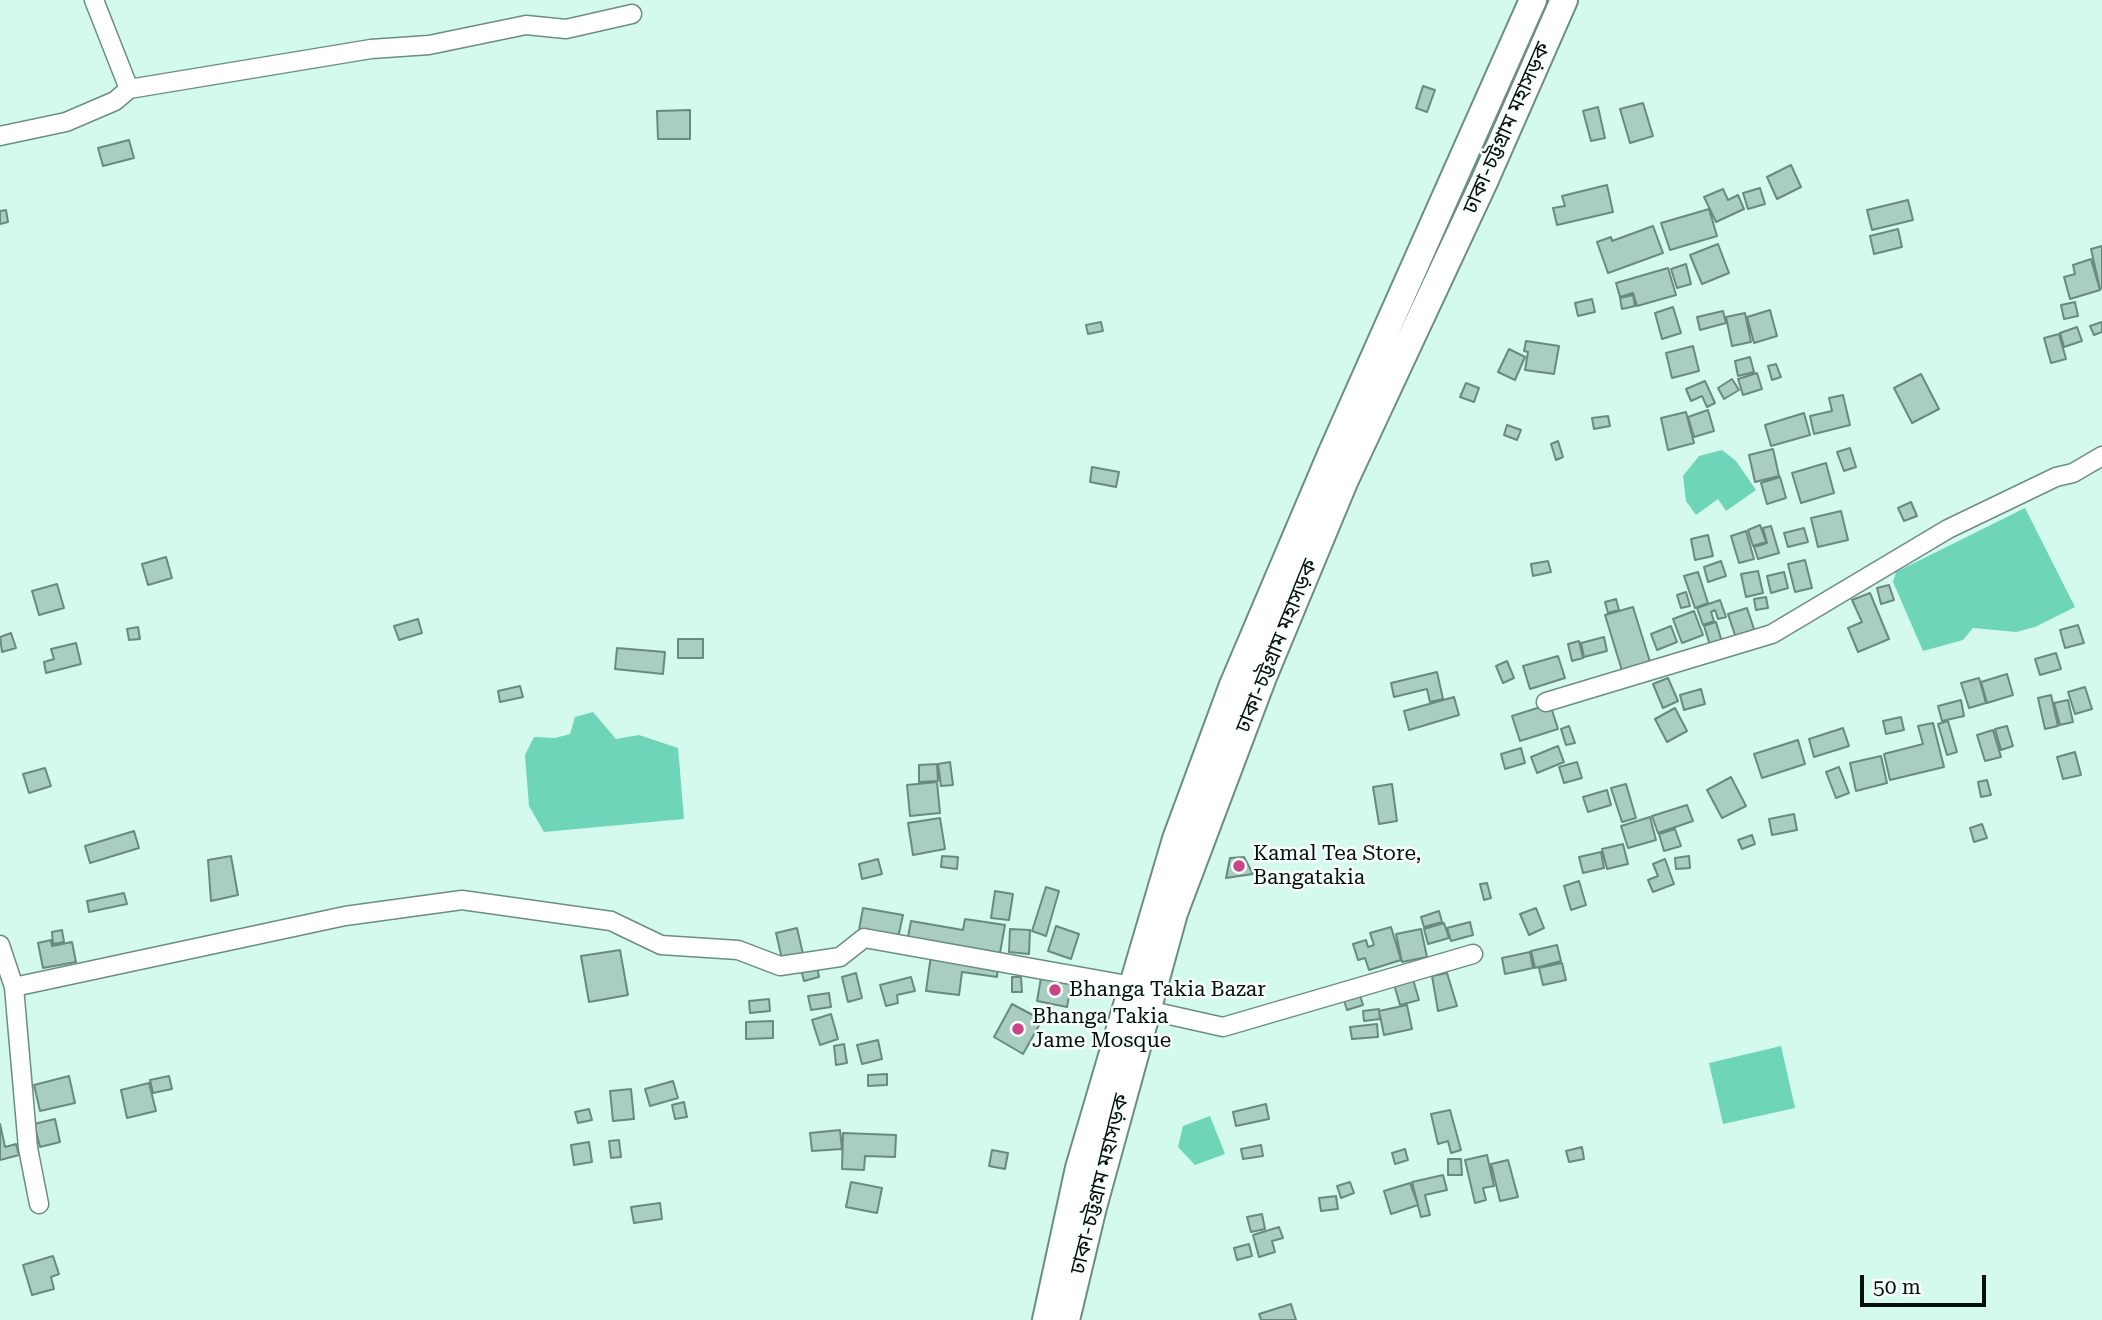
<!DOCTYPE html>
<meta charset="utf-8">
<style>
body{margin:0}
#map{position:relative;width:2102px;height:1320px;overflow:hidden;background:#d4faed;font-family:"Roboto Serif",serif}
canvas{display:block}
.scale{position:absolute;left:1860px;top:1275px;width:126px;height:32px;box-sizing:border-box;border:4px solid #04100c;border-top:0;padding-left:9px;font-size:21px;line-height:24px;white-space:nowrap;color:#04100c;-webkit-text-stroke:5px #f8fffd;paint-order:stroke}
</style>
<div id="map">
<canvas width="2102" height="1320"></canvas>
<div class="scale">50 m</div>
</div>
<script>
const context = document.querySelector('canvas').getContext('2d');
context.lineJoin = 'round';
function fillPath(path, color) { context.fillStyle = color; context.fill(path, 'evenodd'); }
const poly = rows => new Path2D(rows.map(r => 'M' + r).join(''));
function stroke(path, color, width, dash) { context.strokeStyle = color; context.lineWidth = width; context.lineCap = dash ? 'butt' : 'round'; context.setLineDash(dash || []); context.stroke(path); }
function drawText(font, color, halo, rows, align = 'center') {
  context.font = font + ' "Roboto Serif","Noto Sans Bengali",serif'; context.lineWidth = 5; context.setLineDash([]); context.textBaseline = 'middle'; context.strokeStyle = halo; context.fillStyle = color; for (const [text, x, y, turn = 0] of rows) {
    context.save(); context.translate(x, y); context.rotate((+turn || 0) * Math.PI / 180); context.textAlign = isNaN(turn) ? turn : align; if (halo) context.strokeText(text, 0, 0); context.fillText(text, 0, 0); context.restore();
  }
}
fillPath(poly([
 [1722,450,1736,461,1756,490,1726,511,1718,499,1696,515,1686,501,1683,476,1699,456],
 [2025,508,2075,607,2035,627,2016,632,1973,628,1963,640,1923,651,1893,582,1896,572],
 [593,712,616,739,639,735,678,748,684,819,544,832,529,806,525,755,534,737,555,738,570,734,575,717],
 [1781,1046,1795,1108,1723,1124,1709,1063],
 [1210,1116,1225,1154,1195,1165,1178,1147,1183,1126]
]), '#6ed5b9');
const building = poly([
 [1423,86,1435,90,1427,112,1416,108,1423,86],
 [1643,103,1653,136,1630,143,1620,109,1643,103],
 [1598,107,1605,138,1591,141,1583,111,1598,107],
 [690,110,690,139,658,139,657,111,690,110],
 [129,140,134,158,103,166,98,148,129,140],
 [1791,165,1801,187,1777,199,1767,177,1791,165],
 [1607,185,1613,212,1557,225,1553,208,1565,206,1562,196,1607,185],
 [1760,188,1765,204,1748,209,1743,193,1760,188],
 [1723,189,1728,200,1738,195,1744,209,1716,222,1704,197,1723,189],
 [1908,200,1913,220,1872,230,1867,210,1908,200],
 [1709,209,1717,236,1670,250,1661,223,1709,209],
 [6,210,8,222,0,224,0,211,6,210],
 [1653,226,1663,253,1608,273,1597,242,1611,237,1612,241,1653,226],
 [1898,229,1902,247,1874,254,1870,236,1898,229],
 [1718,244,1729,273,1702,284,1690,255,1718,244],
 [2102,246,2102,288,2100,289,2091,249,2102,246],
 [2091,259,2100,290,2070,299,2064,277,2075,274,2073,265,2091,259],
 [1686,264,1691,284,1677,288,1671,269,1686,264],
 [1668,268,1676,295,1637,306,1633,293,1620,297,1616,283,1668,268],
 [1633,295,1635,306,1622,309,1620,298,1633,295],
 [1592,299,1595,312,1578,316,1575,303,1592,299],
 [2075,302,2078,316,2064,319,2061,305,2075,302],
 [1673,307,1681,333,1662,339,1655,313,1673,307],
 [1770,310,1777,336,1754,343,1747,317,1770,310],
 [1723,311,1726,323,1700,330,1697,317,1723,311],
 [1745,313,1751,342,1732,346,1726,317,1745,313],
 [1101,322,1103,331,1088,334,1086,325,1101,322],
 [2102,322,2102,332,2094,335,2090,326,2102,322],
 [2077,327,2082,341,2064,347,2060,333,2077,327],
 [2059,334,2066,359,2051,363,2044,338,2059,334],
 [1526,341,1559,346,1554,374,1525,370,1528,352,1524,351,1526,341],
 [1693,346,1699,371,1672,378,1666,353,1693,346],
 [1509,349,1525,357,1515,380,1498,372,1509,349],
 [1750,357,1754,372,1738,376,1735,361,1750,357],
 [1776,364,1781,377,1772,380,1768,366,1776,364],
 [1757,373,1762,389,1743,395,1738,379,1757,373],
 [1921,374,1939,409,1912,423,1894,388,1921,374],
 [1732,379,1739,390,1724,399,1718,388,1732,379],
 [1705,381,1715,403,1707,407,1702,396,1691,401,1686,389,1705,381],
 [1466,383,1479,388,1474,402,1460,397,1466,383],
 [1843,395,1850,425,1814,434,1810,416,1832,411,1829,398,1843,395],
 [1708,410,1714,431,1694,437,1688,417,1708,410],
 [1686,412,1694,443,1668,450,1661,418,1686,412],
 [1804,413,1810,435,1771,446,1765,425,1804,413],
 [1608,416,1610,426,1594,429,1592,418,1608,416],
 [1507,425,1521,430,1517,440,1504,435,1507,425],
 [1558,441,1563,457,1556,460,1551,444,1558,441],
 [1850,448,1856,467,1844,471,1837,452,1850,448],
 [1773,449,1779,476,1755,482,1749,455,1773,449],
 [1826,463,1834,493,1801,503,1792,473,1826,463],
 [1092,467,1119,472,1116,487,1090,482,1092,467],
 [1780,477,1786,498,1767,504,1761,483,1780,477],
 [1911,502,1917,516,1904,521,1898,508,1911,502],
 [1841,511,1848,540,1818,547,1811,518,1841,511],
 [1760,525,1766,542,1753,546,1748,530,1760,525],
 [1771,526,1779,553,1758,559,1754,547,1767,543,1763,528,1771,526],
 [1804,528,1808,542,1788,547,1784,533,1804,528],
 [1746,531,1754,559,1739,563,1731,536,1746,531],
 [1708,535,1713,556,1695,560,1691,539,1708,535],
 [166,557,172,578,148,585,142,564,166,557],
 [1805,560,1812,588,1795,592,1788,564,1805,560],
 [1548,561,1551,572,1533,576,1531,564,1548,561],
 [1721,561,1726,576,1708,582,1704,567,1721,561],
 [1758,571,1763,593,1746,597,1741,574,1758,571],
 [1698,572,1708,603,1695,608,1684,576,1698,572],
 [1784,572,1788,588,1771,593,1767,576,1784,572],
 [57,584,64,608,39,615,32,591,57,584],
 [1889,585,1894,600,1881,604,1877,588,1889,585],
 [1686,592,1690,606,1681,608,1677,595,1686,592],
 [1870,593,1889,639,1858,652,1848,628,1862,622,1852,600,1870,593],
 [1766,597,1768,608,1756,610,1754,599,1766,597],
 [1616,599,1619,610,1608,613,1605,602,1616,599],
 [1720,600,1726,617,1718,619,1715,610,1711,612,1714,621,1703,625,1697,608,1720,600],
 [1633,607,1651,665,1623,674,1605,615,1633,607],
 [1747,608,1755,632,1736,638,1728,614,1747,608],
 [1694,611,1703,635,1682,643,1673,619,1694,611],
 [418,619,422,633,399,640,394,626,418,619],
 [1716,622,1722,642,1710,645,1704,626,1716,622],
 [2078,625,2084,643,2065,648,2060,630,2078,625],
 [1671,626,1677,642,1657,650,1651,634,1671,626],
 [138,627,140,639,129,640,127,629,138,627],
 [11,633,16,648,2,652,0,637,11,633],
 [1604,637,1607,651,1584,657,1581,643,1604,637],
 [678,639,703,639,703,658,678,658,678,639],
 [1579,641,1583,658,1572,661,1568,644,1579,641],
 [76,643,81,664,46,673,44,662,54,659,51,649,76,643],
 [617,648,665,652,663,674,615,669,617,648],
 [2056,653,2061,669,2040,675,2035,659,2056,653],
 [1558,656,1565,678,1530,689,1523,666,1558,656],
 [1507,661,1514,678,1503,683,1496,666,1507,661],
 [1437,672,1443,699,1430,702,1427,689,1394,697,1391,683,1437,672],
 [2007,674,2013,695,1987,703,1981,682,2007,674],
 [1668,678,1678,701,1663,708,1653,684,1668,678],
 [1979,678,1986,703,1969,708,1961,683,1979,678],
 [520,686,523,697,500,702,498,691,520,686],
 [2085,687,2092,709,2075,714,2068,692,2085,687],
 [1701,689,1705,704,1684,710,1680,695,1701,689],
 [2051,695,2058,726,2045,729,2038,698,2051,695],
 [1454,697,1459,715,1409,730,1404,711,1454,697],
 [1961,700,1964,716,1942,721,1938,706,1961,700],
 [2068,700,2073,722,2060,725,2054,703,2068,700],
 [1550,704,1558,729,1520,741,1512,716,1550,704],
 [1675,708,1687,731,1667,742,1655,719,1675,708],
 [1901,717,1904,730,1886,734,1883,721,1901,717],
 [1948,721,1957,752,1947,755,1938,724,1948,721],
 [1933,723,1944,767,1890,780,1884,754,1923,744,1918,726,1933,723],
 [1569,726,1575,743,1566,745,1561,729,1569,726],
 [2007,726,2013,746,2001,750,1995,729,2007,726],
 [1843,728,1849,746,1814,757,1809,739,1843,728],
 [1993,730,2001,757,1985,761,1977,735,1993,730],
 [1798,740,1805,764,1762,778,1754,754,1798,740],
 [1558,746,1564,762,1537,773,1531,757,1558,746],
 [1521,748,1525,763,1505,769,1501,754,1521,748],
 [2075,752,2081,775,2063,779,2057,757,2075,752],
 [1881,756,1887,783,1856,791,1850,763,1881,756],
 [950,762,953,785,941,786,938,764,950,762],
 [1577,762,1582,778,1564,783,1559,767,1577,762],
 [937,764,938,781,919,782,919,765,937,764],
 [1839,767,1849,793,1836,798,1826,772,1839,767],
 [45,768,51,786,29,793,23,774,45,768],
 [1731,777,1746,806,1722,818,1707,790,1731,777],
 [1987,780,1991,795,1981,797,1978,782,1987,780],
 [937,782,940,813,910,816,907,785,937,782],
 [1392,784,1397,821,1379,824,1373,787,1392,784],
 [1626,784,1636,818,1622,822,1611,788,1626,784],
 [1607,790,1611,805,1588,812,1583,797,1607,790],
 [1687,805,1693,821,1658,833,1652,816,1687,805],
 [1794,814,1797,830,1772,835,1769,819,1794,814],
 [1650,817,1656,840,1628,848,1621,826,1650,817],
 [940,818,945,849,913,855,908,823,940,818],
 [1982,824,1987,838,1974,842,1970,828,1982,824],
 [1675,829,1681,846,1664,851,1659,834,1675,829],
 [134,831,139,848,90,863,85,846,134,831],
 [1752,835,1755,844,1742,849,1738,840,1752,835],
 [1623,844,1628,864,1607,869,1602,849,1623,844],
 [1601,852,1604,868,1583,873,1579,857,1601,852],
 [231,856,238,895,211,901,208,860,231,856],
 [942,856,958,857,957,869,941,867,942,856],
 [1689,856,1690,868,1676,869,1675,858,1689,856],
 [1244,857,1253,874,1226,878,1230,858,1244,857],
 [878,859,882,874,862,879,859,864,878,859],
 [1665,859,1674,884,1653,892,1648,880,1658,876,1653,864,1665,859],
 [1579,881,1586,905,1571,910,1564,886,1579,881],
 [1487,883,1491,898,1484,900,1480,884,1487,883],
 [1046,887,1059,891,1046,936,1032,931,1046,887],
 [995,891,1013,894,1009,920,991,918,995,891],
 [124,893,127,904,89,912,87,901,124,893],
 [863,908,903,915,898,938,859,930,863,908],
 [1536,908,1544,928,1529,935,1520,914,1536,908],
 [1439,911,1442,922,1424,927,1421,917,1439,911],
 [965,919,1005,925,1000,953,908,937,911,921,963,930,965,919],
 [1470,922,1473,935,1451,941,1447,928,1470,922],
 [1444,923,1449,938,1428,944,1424,929,1444,923],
 [1056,926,1079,934,1071,959,1048,951,1056,926],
 [1391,927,1401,960,1369,970,1365,958,1358,960,1353,944,1366,940,1368,947,1374,945,1370,933,1391,927],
 [797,928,803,954,782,959,776,933,797,928],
 [1010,929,1030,930,1029,954,1009,952,1010,929],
 [1421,929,1427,957,1402,962,1396,934,1421,929],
 [62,930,64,942,53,944,52,932,62,930],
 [51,940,52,946,72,942,76,962,43,968,38,943,51,940],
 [1557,945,1561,961,1535,968,1531,951,1557,945],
 [620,950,628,995,589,1002,581,956,620,950],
 [1530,952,1533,968,1505,974,1502,958,1530,952],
 [931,955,998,965,997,977,962,972,959,995,926,991,931,955],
 [1562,963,1566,980,1543,985,1539,968,1562,963],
 [817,966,819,977,804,981,801,970,817,966],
 [1042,972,1072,978,1067,1007,1037,1001,1042,972],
 [856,973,862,998,848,1002,842,977,856,973],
 [1447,973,1457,1006,1438,1011,1432,976,1447,973],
 [1412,976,1419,1000,1400,1005,1393,981,1412,976],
 [911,977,915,991,897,995,898,1003,886,1006,880,985,911,977],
 [1012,977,1021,977,1022,992,1012,992,1012,977],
 [1358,989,1363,1005,1347,1010,1342,994,1358,989],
 [829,993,831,1007,811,1010,808,996,829,993],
 [769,999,770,1011,750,1013,749,1001,769,999],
 [1012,1004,1042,1020,1023,1054,994,1037,1012,1004],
 [1407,1005,1412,1029,1384,1035,1379,1011,1407,1005],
 [1379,1009,1380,1019,1364,1021,1363,1011,1379,1009],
 [831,1014,838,1039,820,1045,812,1020,831,1014],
 [773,1021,773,1038,746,1039,746,1022,773,1021],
 [1377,1024,1378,1037,1352,1039,1350,1027,1377,1024],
 [878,1040,882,1059,862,1064,857,1045,878,1040],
 [844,1044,847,1063,836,1065,834,1046,844,1044],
 [887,1074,887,1085,868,1086,868,1075,887,1074],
 [69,1076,75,1103,40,1111,34,1085,69,1076],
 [169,1076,172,1089,153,1093,150,1080,169,1076],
 [673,1081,678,1098,650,1106,645,1089,673,1081],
 [149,1083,156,1111,127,1118,121,1090,149,1083],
 [631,1089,634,1119,613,1121,610,1091,631,1089],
 [684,1102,687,1117,675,1119,672,1105,684,1102],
 [1266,1104,1269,1119,1236,1126,1233,1112,1266,1104],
 [589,1109,592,1120,578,1123,575,1112,589,1109],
 [1450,1110,1461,1150,1451,1153,1448,1141,1438,1144,1431,1114,1450,1110],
 [55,1119,60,1142,40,1147,34,1124,55,1119],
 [0,1124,5,1147,16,1144,19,1155,0,1160,0,1124],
 [840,1130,842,1149,812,1151,810,1133,840,1130],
 [843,1133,896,1135,895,1157,865,1156,864,1170,842,1169,843,1133],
 [619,1140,621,1157,611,1158,609,1141,619,1140],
 [589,1142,592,1162,574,1165,571,1145,589,1142],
 [1261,1145,1263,1156,1243,1159,1241,1149,1261,1145],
 [1582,1147,1584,1159,1569,1162,1566,1151,1582,1147],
 [1405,1149,1408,1160,1395,1164,1392,1153,1405,1149],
 [992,1150,1008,1153,1005,1169,989,1166,992,1150],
 [1487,1155,1494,1186,1483,1188,1486,1200,1475,1203,1465,1160,1487,1155],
 [1448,1159,1461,1159,1462,1175,1448,1175,1448,1159],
 [1508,1160,1518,1197,1500,1201,1491,1164,1508,1160],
 [1443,1175,1447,1190,1425,1195,1430,1215,1421,1217,1412,1182,1443,1175],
 [851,1182,882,1188,877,1213,846,1207,851,1182],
 [1350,1182,1354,1193,1341,1198,1337,1186,1350,1182],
 [1410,1183,1418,1205,1391,1214,1384,1191,1410,1183],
 [1336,1196,1338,1209,1321,1211,1319,1198,1336,1196],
 [660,1203,662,1219,634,1223,631,1207,660,1203],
 [1262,1214,1265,1229,1251,1232,1247,1217,1262,1214],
 [1279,1227,1283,1238,1272,1241,1275,1252,1259,1257,1253,1235,1279,1227],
 [1249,1244,1252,1256,1237,1260,1234,1248,1249,1244],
 [53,1256,59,1274,51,1277,54,1289,32,1295,23,1265,53,1256],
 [1291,1304,1296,1320,1261,1320,1259,1314,1291,1304]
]);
fillPath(building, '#a9cdc1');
stroke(building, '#688a7f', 2);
const minor = poly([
 [94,0,129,89],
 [0,136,66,122,115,101,129,89,371,49,429,45,526,25,566,29,632,14],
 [1546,702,1772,634,1948,529,2056,477,2073,473,2102,456],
 [0,945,14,987,28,1148,39,1204],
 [14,987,345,916,462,900,611,921,661,945,738,950,780,966,840,957,864,938,1133,986],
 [1147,1010,1223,1027,1473,954]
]);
const highway = poly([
 [1046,1320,1079,1168,1176,839,1233,685,1332,452,1533,0],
 [1066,1320,1093,1207,1174,913,1263,677,1344,482,1484,182,1564,0]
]);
stroke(minor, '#6b8d83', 21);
stroke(highway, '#6b8d83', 30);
stroke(minor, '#fff', 18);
stroke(highway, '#fff', 26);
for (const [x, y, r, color] of [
 [1239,866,7,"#ca4486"],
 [1055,990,7,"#ca4486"],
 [1018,1029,7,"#ca4486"]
]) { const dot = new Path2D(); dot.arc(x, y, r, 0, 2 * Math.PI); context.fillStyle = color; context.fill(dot); stroke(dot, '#f8fffd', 2.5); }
drawText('21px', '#04100c', '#f8fffd', [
 ["ঢাকা-চট্টগ্রাম মহাসড়ক",1507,128,-66],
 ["ঢাকা-চট্টগ্রাম মহাসড়ক",1277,646,-68],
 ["ঢাকা-চট্টগ্রাম মহাসড়ক",1100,1184,-76]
]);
drawText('21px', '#04100c', '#f8fffd', [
 ["Kamal Tea Store,",1253,854],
 ["Bangatakia",1253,878],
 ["Bhanga Takia Bazar",1069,990],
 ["Bhanga Takia",1032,1017],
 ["Jame Mosque",1032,1041]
], 'left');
</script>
